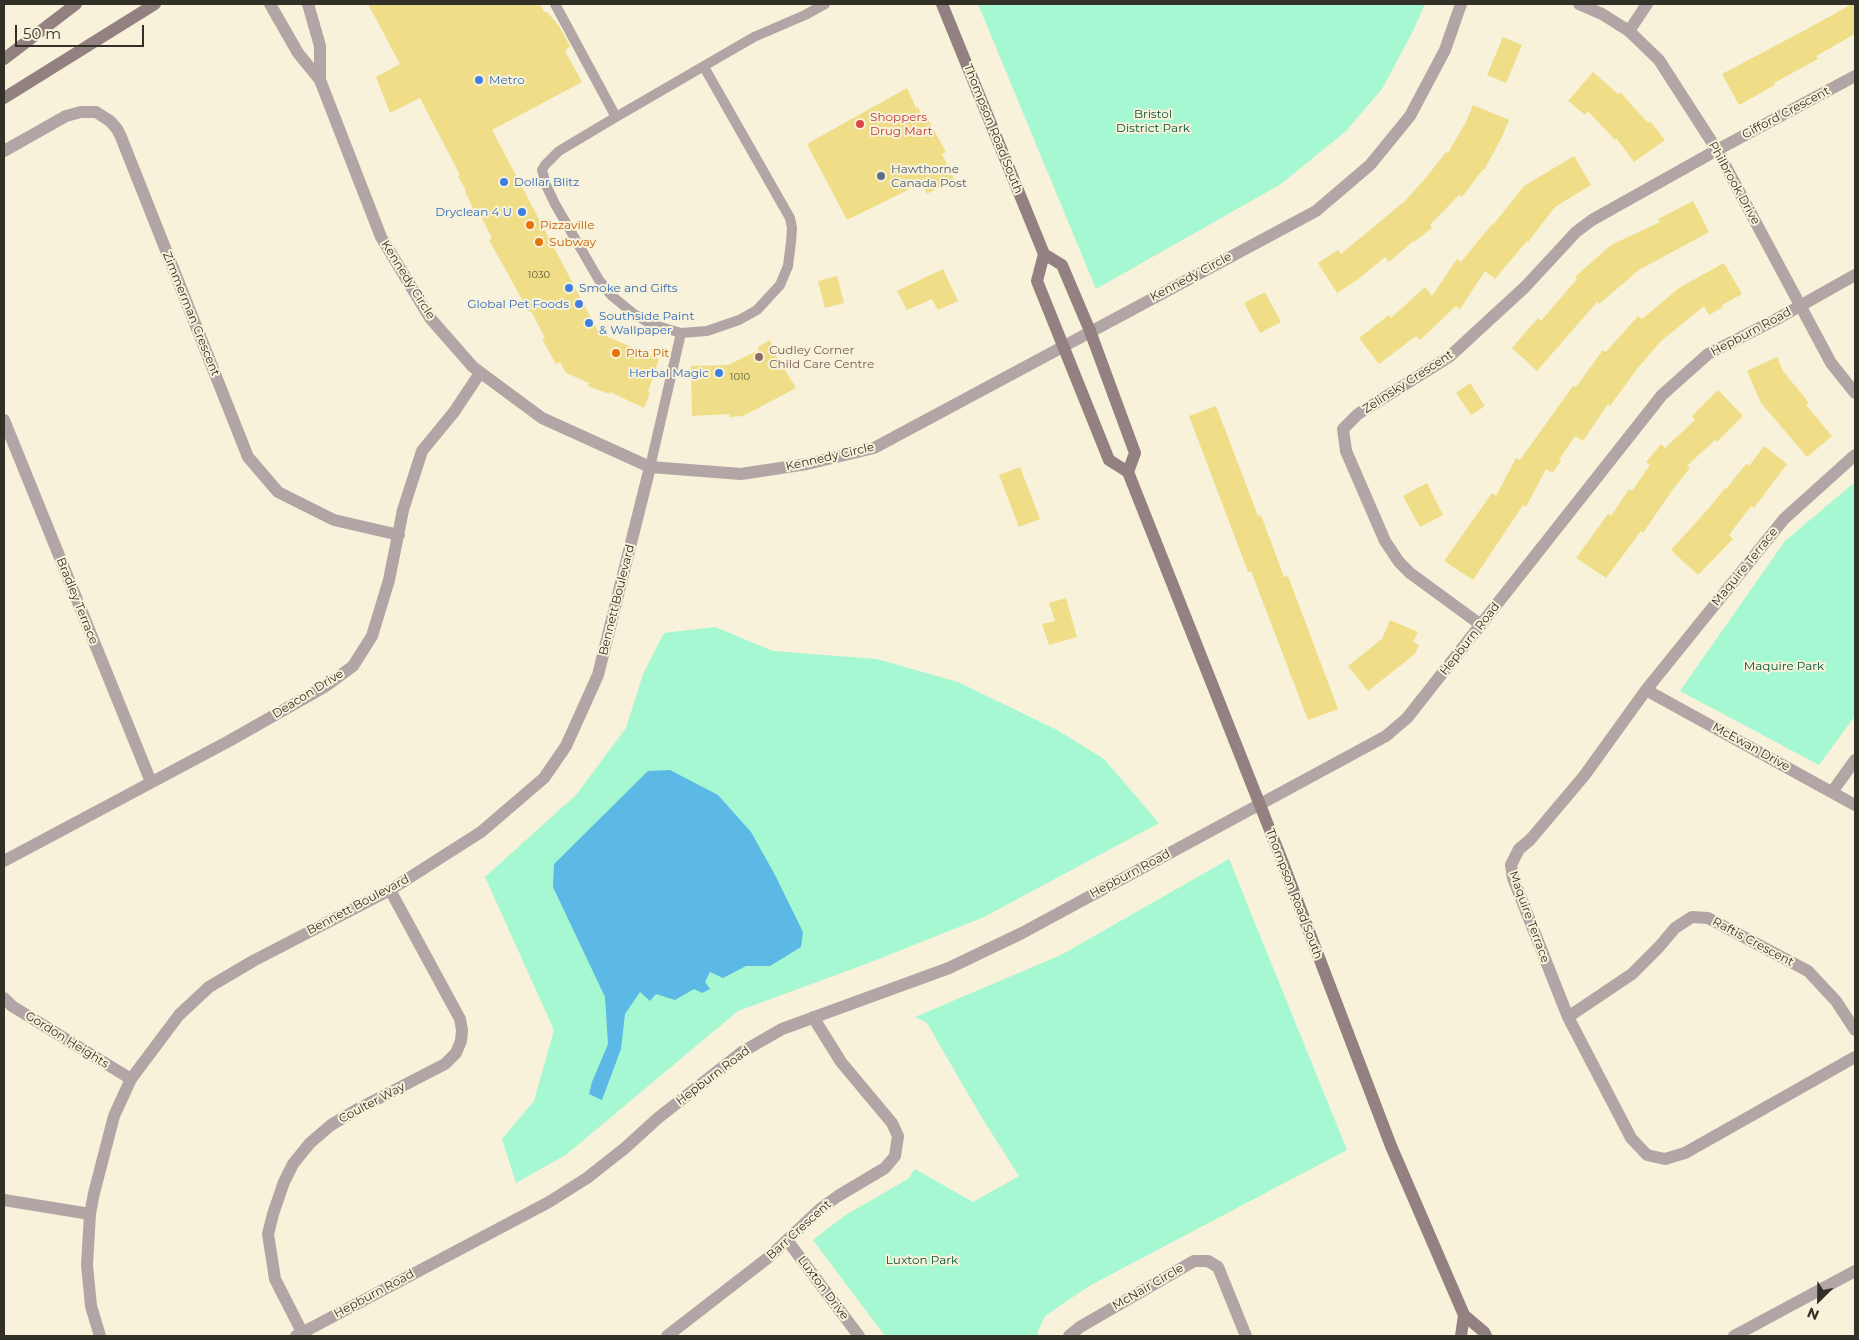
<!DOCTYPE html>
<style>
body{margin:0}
#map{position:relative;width:1859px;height:1340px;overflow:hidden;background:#f7f2d9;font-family:Montserrat,sans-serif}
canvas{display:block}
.frame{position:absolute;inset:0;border:5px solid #333127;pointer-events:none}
.north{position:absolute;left:1794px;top:1275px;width:50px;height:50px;-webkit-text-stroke:4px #f7f2d9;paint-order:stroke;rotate:203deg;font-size:14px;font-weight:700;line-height:20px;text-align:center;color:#333127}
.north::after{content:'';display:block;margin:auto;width:18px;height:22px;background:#333127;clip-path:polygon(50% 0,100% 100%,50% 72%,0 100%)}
.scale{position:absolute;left:15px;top:25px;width:129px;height:22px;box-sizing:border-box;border:2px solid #333127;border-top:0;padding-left:6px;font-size:15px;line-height:18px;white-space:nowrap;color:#333127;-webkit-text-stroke:4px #f7f2d9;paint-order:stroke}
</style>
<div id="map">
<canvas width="1859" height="1340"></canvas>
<div class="frame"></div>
<div class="north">N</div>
<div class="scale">50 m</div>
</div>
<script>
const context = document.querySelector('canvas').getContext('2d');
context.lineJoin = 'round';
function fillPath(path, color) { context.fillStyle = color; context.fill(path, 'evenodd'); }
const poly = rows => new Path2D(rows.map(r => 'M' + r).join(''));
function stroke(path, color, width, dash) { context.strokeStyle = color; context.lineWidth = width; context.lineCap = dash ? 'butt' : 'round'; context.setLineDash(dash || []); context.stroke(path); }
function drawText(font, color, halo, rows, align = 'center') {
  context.font = font + ' Montserrat,sans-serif'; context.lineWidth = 4; context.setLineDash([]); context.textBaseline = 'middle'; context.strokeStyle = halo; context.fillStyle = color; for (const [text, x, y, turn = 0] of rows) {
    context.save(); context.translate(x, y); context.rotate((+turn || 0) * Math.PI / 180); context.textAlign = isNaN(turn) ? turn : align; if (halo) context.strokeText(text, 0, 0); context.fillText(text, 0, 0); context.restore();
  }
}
fillPath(poly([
 [978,4,1425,4,1413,31,1382,89,1346,131,1281,184,1096,289],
 [1855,482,1855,716,1819,765,1680,691,1785,541],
 [715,627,773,651,877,659,958,682,1057,730,1104,759,1159,823,984,917,866,964,738,1011,567,1154,516,1183,502,1139,534,1101,554,1030,485,877,576,795,626,728,643,674,664,633],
 [1229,859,1347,1150,1089,1286,1045,1316,1038,1331,1038,1336,885,1336,813,1240,844,1216,908,1179,915,1169,973,1202,1019,1176,982,1118,927,1023,915,1017,1061,955]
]), '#a5f8d1');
fillPath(poly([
 [670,770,718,795,751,832,775,875,803,932,801,947,770,966,746,966,723,978,710,972,705,982,710,989,702,993,694,989,675,1000,656,994,650,1001,640,992,625,1014,621,1049,602,1100,589,1094,592,1082,608,1044,605,997,553,887,554,864,648,771]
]), '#5cb8e5');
fillPath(poly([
 [368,4,540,4,544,12,547,12,559,26,570,46,565,51,582,82,492,130,599,333,659,359,648,392,650,393,644,408,610,392,609,394,588,386,589,383,566,373,560,362,556,364,542,339,545,338,531,311,529,312,489,240,492,238,478,211,475,213,465,191,466,190,458,176,460,175,420,98,390,113,376,77,400,64],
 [1852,4,1855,4,1855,34,1816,56,1818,59,1774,83,1775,85,1739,105,1722,74,1807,29],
 [1503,37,1522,45,1506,83,1487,75],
 [1593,72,1618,94,1620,92,1648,123,1650,121,1665,140,1634,162,1616,138,1615,140,1588,111,1585,115,1568,101],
 [907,88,916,108,918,107,921,114,924,112,946,152,942,154,954,179,927,194,922,183,847,220,807,144],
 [1473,105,1509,120,1502,137,1484,170,1483,169,1462,197,1459,195,1430,225,1432,228,1414,242,1413,241,1389,262,1385,257,1357,280,1337,293,1318,263,1338,250,1341,254,1405,201,1424,180,1446,152,1448,153,1466,122],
 [1574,156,1591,185,1555,207,1528,242,1527,241,1495,279,1485,271,1460,309,1456,306,1420,340,1416,336,1379,364,1359,338,1389,315,1391,318,1425,287,1432,296,1457,259,1461,262,1492,224,1493,225,1524,186],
 [1693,201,1709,232,1639,270,1599,304,1597,302,1537,371,1512,348,1538,318,1541,321,1577,279,1575,277,1611,245,1660,222,1658,219],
 [1724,263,1742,294,1722,305,1723,307,1709,315,1704,306,1661,341,1637,369,1610,406,1608,404,1583,441,1575,436,1559,460,1561,461,1552,473,1546,469,1526,507,1523,505,1473,580,1444,561,1492,493,1496,496,1516,458,1520,460,1573,386,1576,387,1603,350,1606,352,1638,316,1642,319,1679,288],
 [943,269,958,301,938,310,932,299,907,310,897,291],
 [837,276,844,303,825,308,818,281],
 [1265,292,1281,322,1260,333,1244,303],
 [770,340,775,354,796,388,743,416,730,417,729,414,692,416,691,366,728,365,759,350,758,347],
 [1777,357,1783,371,1809,403,1806,405,1832,436,1807,457,1761,403,1747,371],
 [1470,383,1485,406,1471,415,1456,393],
 [1718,390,1743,416,1717,442,1715,440,1687,466,1690,468,1673,489,1643,533,1641,531,1606,578,1576,558,1608,514,1611,516,1629,489,1632,491,1650,465,1646,462,1661,444,1665,448,1695,420,1692,416],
 [1216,406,1258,516,1261,515,1284,577,1288,576,1338,709,1308,720,1251,571,1248,572,1242,556,1189,416],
 [1764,446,1787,464,1754,508,1751,506,1729,535,1733,539,1698,575,1671,550,1709,508,1725,488,1726,489,1746,464,1749,466],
 [1020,467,1040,519,1019,527,999,475],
 [1427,483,1443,515,1420,527,1403,496],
 [1066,598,1077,637,1049,645,1042,624,1055,621,1049,603],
 [1390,620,1418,632,1413,642,1419,645,1415,654,1368,691,1348,666,1382,639]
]), '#efde87');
stroke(poly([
 [555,4,616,117],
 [704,67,790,218,792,228,791,242,788,266,780,285,757,310,739,320,707,331,681,333,651,324,634,314,612,296,599,280,555,204,546,185,542,170,545,165,559,151,616,117,754,37,805,15,825,4],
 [650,467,681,333]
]), '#b2a5a5', 10);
stroke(poly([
 [1629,31,1647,4],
 [4,151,66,116,81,112,96,112,110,121,117,129,121,137,248,457,278,492,334,520,399,535],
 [4,420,151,782],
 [1855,455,1784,519,1646,690,1584,776,1530,840,1519,849,1511,865,1513,878,1568,1017,1631,1138,1647,1155,1665,1159,1685,1153,1855,1057],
 [1481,625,1410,573,1399,562,1385,541,1346,451,1343,429,1358,414,1449,357,1525,287,1576,232,1592,220,1717,150,1855,76],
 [1646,690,1855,805],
 [1832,792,1855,760],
 [4,861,229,741,326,686,353,666,372,636,389,580,403,510,422,451,454,412,480,373],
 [4,998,12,1006,131,1079],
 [1568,1017,1632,974,1659,947,1675,928,1692,917,1708,918,1808,971,1836,1001,1855,1030],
 [4,1200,90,1214],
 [787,1240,859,1336],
 [302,1332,275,1279,268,1234,273,1214,284,1182,293,1164,310,1143,331,1125,358,1109,445,1064,456,1053,461,1041,462,1030,460,1019,390,890],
 [296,1336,549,1202,587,1178,625,1148,658,1118,742,1052,782,1029,949,968,1022,933,1386,736,1407,718,1662,395,1708,354,1775,320,1855,275],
 [667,1336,769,1257,820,1209,838,1196,885,1168,895,1156,898,1136,892,1123,841,1062,813,1017],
 [1069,1336,1080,1327,1194,1261,1208,1261,1218,1267,1246,1336]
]), '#b2a5a5', 12);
stroke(poly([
 [270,4,298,53,320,80,381,237,430,318,473,367,542,418,650,467,741,474,807,464,874,448,1316,211,1370,165,1410,116,1445,50,1461,4],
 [308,4,320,46,320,80],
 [1579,4,1602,14,1629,31,1659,60,1717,150,1831,363,1855,393],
 [100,1336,91,1306,87,1265,90,1214,94,1193,114,1116,131,1079,179,1015,209,987,253,961,390,890,481,832,544,778,566,746,598,675,650,467],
 [1734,1336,1855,1271]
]), '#b2a5a5', 12);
stroke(poly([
 [942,4,1044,254,1037,281,1109,460,1128,472,1281,858,1391,1146,1464,1315,1484,1332,1486,1336],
 [4,59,76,4],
 [4,98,155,4],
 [1044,254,1062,265,1090,331,1135,453,1128,472],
 [1461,1336,1464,1315]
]), '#938081', 12);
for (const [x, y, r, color] of [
 [479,80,5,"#3f7fe0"],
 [860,124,5,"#e0444e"],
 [881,176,5,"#5c6f8a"],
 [504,182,5,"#3f7fe0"],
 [522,212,5,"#3f7fe0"],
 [530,225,5,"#e8710a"],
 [539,242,5,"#e8710a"],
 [569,288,5,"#3f7fe0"],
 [579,304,5,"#3f7fe0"],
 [589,323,5,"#3f7fe0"],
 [616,353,5,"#e8710a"],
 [759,357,5,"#8d6e63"],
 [719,373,5,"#3f7fe0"]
]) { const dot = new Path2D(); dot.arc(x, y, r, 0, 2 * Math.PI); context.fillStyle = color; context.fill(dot); stroke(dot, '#f7f2d9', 2); }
drawText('10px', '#625c3f', null, [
 ["1030",539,275],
 ["1010",740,377]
]);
drawText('12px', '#366cbe', '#f7f2d9', [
 ["Metro",489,80],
 ["Dollar Blitz",514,182],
 ["Dryclean 4 U",512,212,"right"],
 ["Smoke and Gifts",579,288],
 ["Global Pet Foods",569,304,"right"],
 ["Southside Paint",599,316],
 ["& Wallpaper",599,330],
 ["Herbal Magic",709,373,"right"]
], 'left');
drawText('12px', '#333127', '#f7f2d9', [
 ["Gifford Crescent",1786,113,-28],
 ["Thompson Road South",993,129,68],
 ["Philbrook Drive",1734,183,61],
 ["Kennedy Circle",1191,277,-28],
 ["Kennedy Circle",408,280,58],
 ["Zimmerman Crescent",191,314,68],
 ["Hepburn Road",1751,332,-28],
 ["Zelinsky Crescent",1408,382,-33],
 ["Kennedy Circle",830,457,-13],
 ["Maquire Terrace",1745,567,-51],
 ["Bennett Boulevard",617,600,-76],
 ["Bradley Terrace",77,601,68],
 ["Hepburn Road",1470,639,-52],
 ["Deacon Drive",308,694,-32],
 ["McEwan Drive",1751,747,29],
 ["Hepburn Road",1130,874,-28],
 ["Thompson Road South",1294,894,69],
 ["Bennett Boulevard",358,905,-28],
 ["Maquire Terrace",1529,917,70],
 ["Raftis Crescent",1753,942,28],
 ["Gordon Heights",67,1040,32],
 ["Hepburn Road",713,1076,-37],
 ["Coulter Way",372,1103,-28],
 ["Barr Crescent",799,1230,-42],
 ["McNair Circle",1148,1287,-30],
 ["Luxton Drive",823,1288,53],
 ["Hepburn Road",374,1294,-28]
]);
drawText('12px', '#04543a', '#f7f2d9', [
 ["Bristol",1153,114],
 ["District Park",1153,128],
 ["Maquire Park",1784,666],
 ["Luxton Park",922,1260]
]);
drawText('12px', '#be3a42', '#f7f2d9', [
 ["Shoppers",870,117],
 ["Drug Mart",870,131]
], 'left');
drawText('12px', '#4e5e75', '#f7f2d9', [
 ["Hawthorne",891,169],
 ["Canada Post",891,183]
], 'left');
drawText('12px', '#c56008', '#f7f2d9', [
 ["Pizzaville",540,225],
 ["Subway",549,242],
 ["Pita Pit",626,353]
], 'left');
drawText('12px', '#785e54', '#f7f2d9', [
 ["Cudley Corner",769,350],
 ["Child Care Centre",769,364]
], 'left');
</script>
